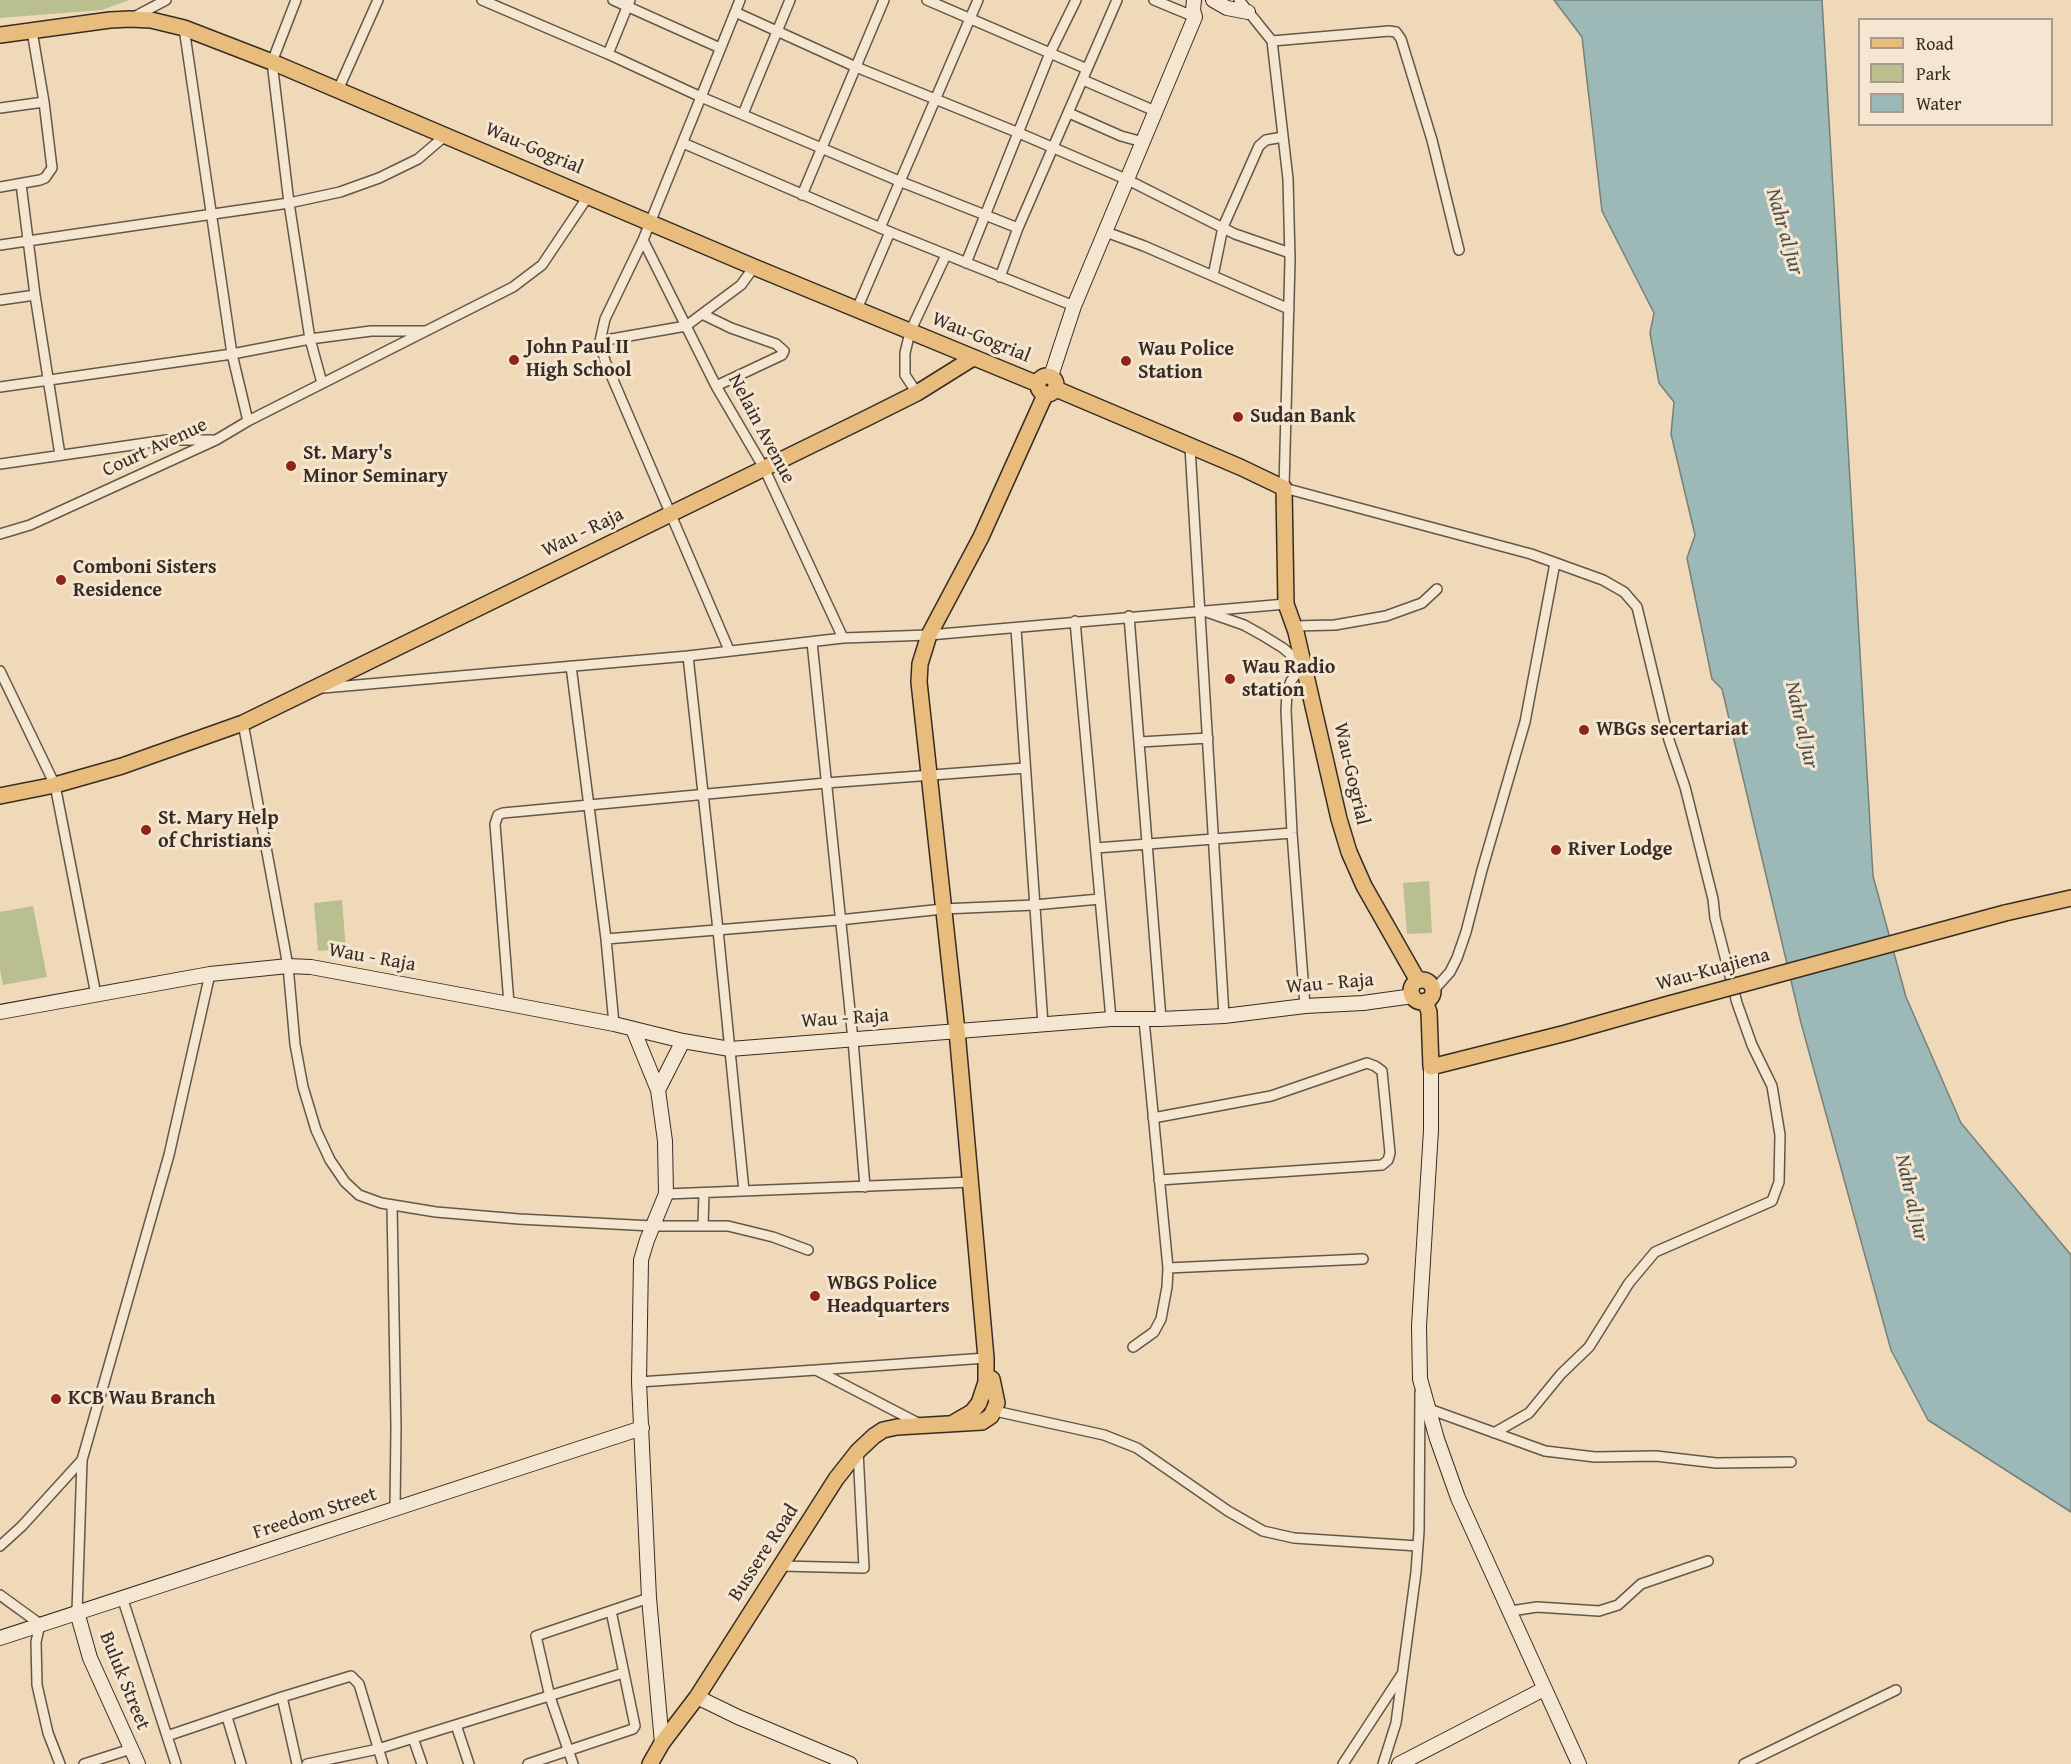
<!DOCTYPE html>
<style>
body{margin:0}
#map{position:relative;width:2071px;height:1764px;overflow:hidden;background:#f0d9b8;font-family:"Gentium Book Plus",serif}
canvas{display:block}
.legend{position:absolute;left:1858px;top:18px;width:195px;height:108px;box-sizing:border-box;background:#f5e6d1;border:2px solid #a99b8c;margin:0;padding:8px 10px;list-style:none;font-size:18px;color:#382b24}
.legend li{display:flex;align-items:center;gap:12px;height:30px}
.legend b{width:30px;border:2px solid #a99b8c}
</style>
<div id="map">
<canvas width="2071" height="1764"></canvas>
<ul class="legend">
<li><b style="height:8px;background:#e8bc7c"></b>Road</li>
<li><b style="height:16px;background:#babf8f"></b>Park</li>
<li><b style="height:16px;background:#9db9b7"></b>Water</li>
</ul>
</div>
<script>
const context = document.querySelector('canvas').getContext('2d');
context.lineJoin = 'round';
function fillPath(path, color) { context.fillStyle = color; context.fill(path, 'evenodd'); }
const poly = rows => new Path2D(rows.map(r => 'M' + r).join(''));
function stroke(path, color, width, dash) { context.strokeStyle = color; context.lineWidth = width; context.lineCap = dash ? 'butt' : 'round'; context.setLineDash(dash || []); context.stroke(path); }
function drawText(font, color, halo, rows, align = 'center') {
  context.font = font + ' "Gentium Book Plus",serif'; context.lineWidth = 6; context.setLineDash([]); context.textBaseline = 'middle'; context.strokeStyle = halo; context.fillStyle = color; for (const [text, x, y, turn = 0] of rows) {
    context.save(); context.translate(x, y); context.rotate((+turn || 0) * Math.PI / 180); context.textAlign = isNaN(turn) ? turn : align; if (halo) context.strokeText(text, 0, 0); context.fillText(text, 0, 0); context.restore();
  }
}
fillPath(poly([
 [0,0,129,0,102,10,0,18],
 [1429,881,1432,933,1407,934,1403,883],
 [342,900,346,949,318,951,314,903],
 [33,906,47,977,3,985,0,970,0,912]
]), '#babf8f');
const water = poly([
 [1554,0,1822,0,1873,876,1906,997,1961,1123,2071,1255,2071,1512,1928,1420,1891,1350,1801,1023,1722,689,1712,679,1687,558,1695,535,1671,434,1674,402,1659,383,1650,333,1654,313,1602,211,1582,37,1554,0]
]);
fillPath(water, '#9db9b7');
stroke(water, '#75807c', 1.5);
const street = poly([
 [296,0,272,62,289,203,310,339,322,383],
 [482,0,608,54,701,97,643,240,605,319,600,341,605,361,729,650],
 [613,0,720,48],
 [740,0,701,97,899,181,1018,228],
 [927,0,1087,69],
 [1154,0,1195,17],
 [1239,0,1272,41,1288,179,1290,260,1284,488,1531,554,1603,580,1624,592,1637,607,1669,740,1685,787,1713,899,1715,918,1737,1003,1752,1045,1772,1086,1780,1135,1779,1182,1772,1201,1655,1252,1629,1283,1589,1347,1561,1374,1529,1413,1494,1433],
 [735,12,856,67,1019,133,1128,180,1235,234,1290,253],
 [134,17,166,0],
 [184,28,232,354,248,421],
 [1272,41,1389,31,1396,32,1401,39,1432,140,1459,250],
 [608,54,630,0],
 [1083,80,1155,111],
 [338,90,378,0],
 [0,108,44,102],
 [1069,113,1121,136,1143,142],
 [743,114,790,0],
 [683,143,890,232,1074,306],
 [21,184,35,295,60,455],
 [0,187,40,180,45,178,52,168,44,102,32,31],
 [802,195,884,0],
 [880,228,978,0],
 [1106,232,1144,246,1289,309],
 [643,240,716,386,764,468,843,638],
 [0,245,289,203,340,192,379,178,418,159,446,135],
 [966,263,1050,53,1076,0],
 [1213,276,1223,227,1259,146,1266,140,1283,137],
 [1000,277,1018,228,1117,0],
 [0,300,35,295],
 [857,309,890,232],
 [702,314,731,328,776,344,784,351,782,355,716,386],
 [600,341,686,326,741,285,754,267],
 [0,387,232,354,310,339,371,331,425,331],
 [917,393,905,375,905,353,910,332,946,255],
 [1190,447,1224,1016],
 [0,464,167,440,212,440],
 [0,534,30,525,216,440,248,421,513,287,542,265,589,195],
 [1204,611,1244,625,1262,635,1283,648,1303,665,1291,681,1287,693,1286,710,1292,833,1305,1006],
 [1129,616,1161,1019],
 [1075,621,1111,1019],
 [1294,626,1335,625,1386,616,1422,603,1437,589],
 [1016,628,1043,1025],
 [812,642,853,1040,865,1187],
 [688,656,718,930,744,1191],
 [571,666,606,939,614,1024],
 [0,671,55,785,96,995],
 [323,688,688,656,843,638,929,635,1286,604],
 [243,723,288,966,295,1044,303,1087,316,1130,330,1160,345,1182,359,1195,381,1203,436,1212,519,1219,652,1226,728,1226,773,1237,808,1250],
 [1140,742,1208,738],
 [1096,848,1292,833],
 [606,939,839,920,943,909,1034,905,1100,899],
 [1433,991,1450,972,1457,958,1466,932,1482,870,1525,722,1555,563],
 [509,1004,495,824,498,815,503,813,826,783,1025,768],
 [1153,1118,1271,1096,1367,1063,1375,1066,1382,1071,1390,1153,1388,1160,1382,1165,1159,1180],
 [666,1194,971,1182],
 [392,1205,396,1427,395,1509],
 [703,1225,704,1193],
 [1168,1268,1363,1259],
 [1133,1347,1154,1332,1161,1319,1167,1287,1168,1268,1144,1020],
 [816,1370,986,1358],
 [639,1382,816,1370,920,1424],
 [1429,1409,1545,1451,1595,1457,1656,1456,1716,1463,1791,1462],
 [995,1411,1104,1435,1137,1448,1228,1511,1263,1531,1294,1538,1418,1546],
 [0,1546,22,1526,82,1460],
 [781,1566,864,1568,858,1451],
 [0,1595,40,1624,36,1642,37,1685,48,1733,60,1764],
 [122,1597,176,1764],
 [1511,1611,1537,1607,1599,1611,1618,1605,1641,1584,1708,1561],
 [77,1612,82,1460,169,1155,210,974],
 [282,1697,297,1764],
 [227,1717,241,1764],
 [456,1725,469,1764],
 [167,1736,282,1697,351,1676,359,1684,383,1764],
 [413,1738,422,1764],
 [84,1764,131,1749],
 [307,1764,378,1749,623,1673],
 [528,1764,633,1729,635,1726,611,1611],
 [573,1764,550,1697,536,1636,649,1598],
 [1343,1764,1402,1674],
 [1383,1764,1396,1723,1416,1572,1419,1531,1420,1392],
 [1744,1764,1896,1690]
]);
const secondary = poly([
 [1213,0,1227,8,1248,12],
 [1051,376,1074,306,1195,17,1193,10,1194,0],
 [0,1012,210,974,288,966,311,967,509,1004,614,1024,683,1041,730,1049,1111,1019,1161,1019,1224,1016,1305,1006,1363,1003,1413,996],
 [633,1029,658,1090],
 [1431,1067,1431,1130,1419,1326,1420,1379,1437,1439,1458,1498,1579,1764],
 [77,1612,90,1658,138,1764],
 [0,1638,642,1428],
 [697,1697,738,1717,850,1764],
 [662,1743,649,1598,639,1382,641,1260,647,1240,666,1194,665,1141,658,1090,683,1041],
 [1399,1764,1544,1689]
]);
const primary = poly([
 [0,35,110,20,130,19,151,20,184,28,272,62,754,267,1038,384],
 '1038 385a9 9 0 1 1 18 0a9 9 0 1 1-18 0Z',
 [1056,389,1240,467,1284,488,1286,604,1296,632,1339,819,1349,852,1364,886,1418,981],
 [0,796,55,785,122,766,243,723,869,417,917,393,973,358],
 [2005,913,2071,898],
 '1411 991a11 11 0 1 1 22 0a11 11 0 1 1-22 0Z',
 [1425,1001,1429,1012,1431,1067,1566,1033,1669,1004],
 [953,1423,972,1412,979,1403,986,1382,986,1358,957,1031,919,682,920,664,929,635,981,537,1045,395],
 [650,1764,662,1743,697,1697,836,1479,858,1451,874,1436,883,1430,897,1427,982,1422,991,1416,997,1403,992,1379,986,1382]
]);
stroke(street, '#665649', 12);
stroke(secondary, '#382b24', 16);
stroke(primary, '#382b24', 18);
stroke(street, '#f5e6d1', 9);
stroke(secondary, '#f5e6d1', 14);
stroke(primary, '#e8bc7c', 15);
const primaryBridge = poly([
 [1669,1004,2005,913]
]);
stroke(primaryBridge, '#382b24', 18, []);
stroke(primaryBridge, '#e8bc7c', 15);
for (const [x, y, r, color] of [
 [514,360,6,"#8f2418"],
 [1126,361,6,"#8f2418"],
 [1238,417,6,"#8f2418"],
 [291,466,6,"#8f2418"],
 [61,580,6,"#8f2418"],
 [1230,679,6,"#8f2418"],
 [1584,730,6,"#8f2418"],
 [146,830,6,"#8f2418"],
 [1556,850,6,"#8f2418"],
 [815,1296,6,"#8f2418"],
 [56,1399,6,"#8f2418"]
]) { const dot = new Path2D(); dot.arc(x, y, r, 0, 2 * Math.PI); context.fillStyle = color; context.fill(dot); stroke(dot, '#f5e6d1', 2); }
drawText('20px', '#382b24', '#f5e6d1', [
 ["Wau-Gogrial",534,149,23],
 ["Wau-Gogrial",981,338,22],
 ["Nelain Avenue",761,429,62],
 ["Court Avenue",155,448,-25],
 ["Wau - Raja",583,533,-26],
 ["Wau-Gogrial",1351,774,77],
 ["Wau - Raja",372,958,10],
 ["Wau-Kuajiena",1713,970,-15],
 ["Wau - Raja",1330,984,-5],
 ["Wau - Raja",845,1019,-4],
 ["Freedom Street",315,1514,-18],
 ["Bussere Road",764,1553,-57],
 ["Buluk Street",124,1681,68]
]);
drawText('bold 20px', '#382b24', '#f5e6d1', [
 ["John Paul II",526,348],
 ["High School",526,371],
 ["Wau Police",1138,350],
 ["Station",1138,373],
 ["Sudan Bank",1250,417],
 ["St. Mary's",303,454],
 ["Minor Seminary",303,477],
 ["Comboni Sisters",73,568],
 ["Residence",73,591],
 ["Wau Radio",1242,668],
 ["station",1242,691],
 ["WBGs secertariat",1596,730],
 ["St. Mary Help",158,819],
 ["of Christians",158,842],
 ["River Lodge",1568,850],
 ["WBGS Police",827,1284],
 ["Headquarters",827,1307],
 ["KCB Wau Branch",68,1399]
], 'left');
drawText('italic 21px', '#514e49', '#f5e6d1', [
 ["Nahr al Jur",1784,232,74],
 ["Nahr al Jur",1801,725,77],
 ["Nahr al Jur",1911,1198,77]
]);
</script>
